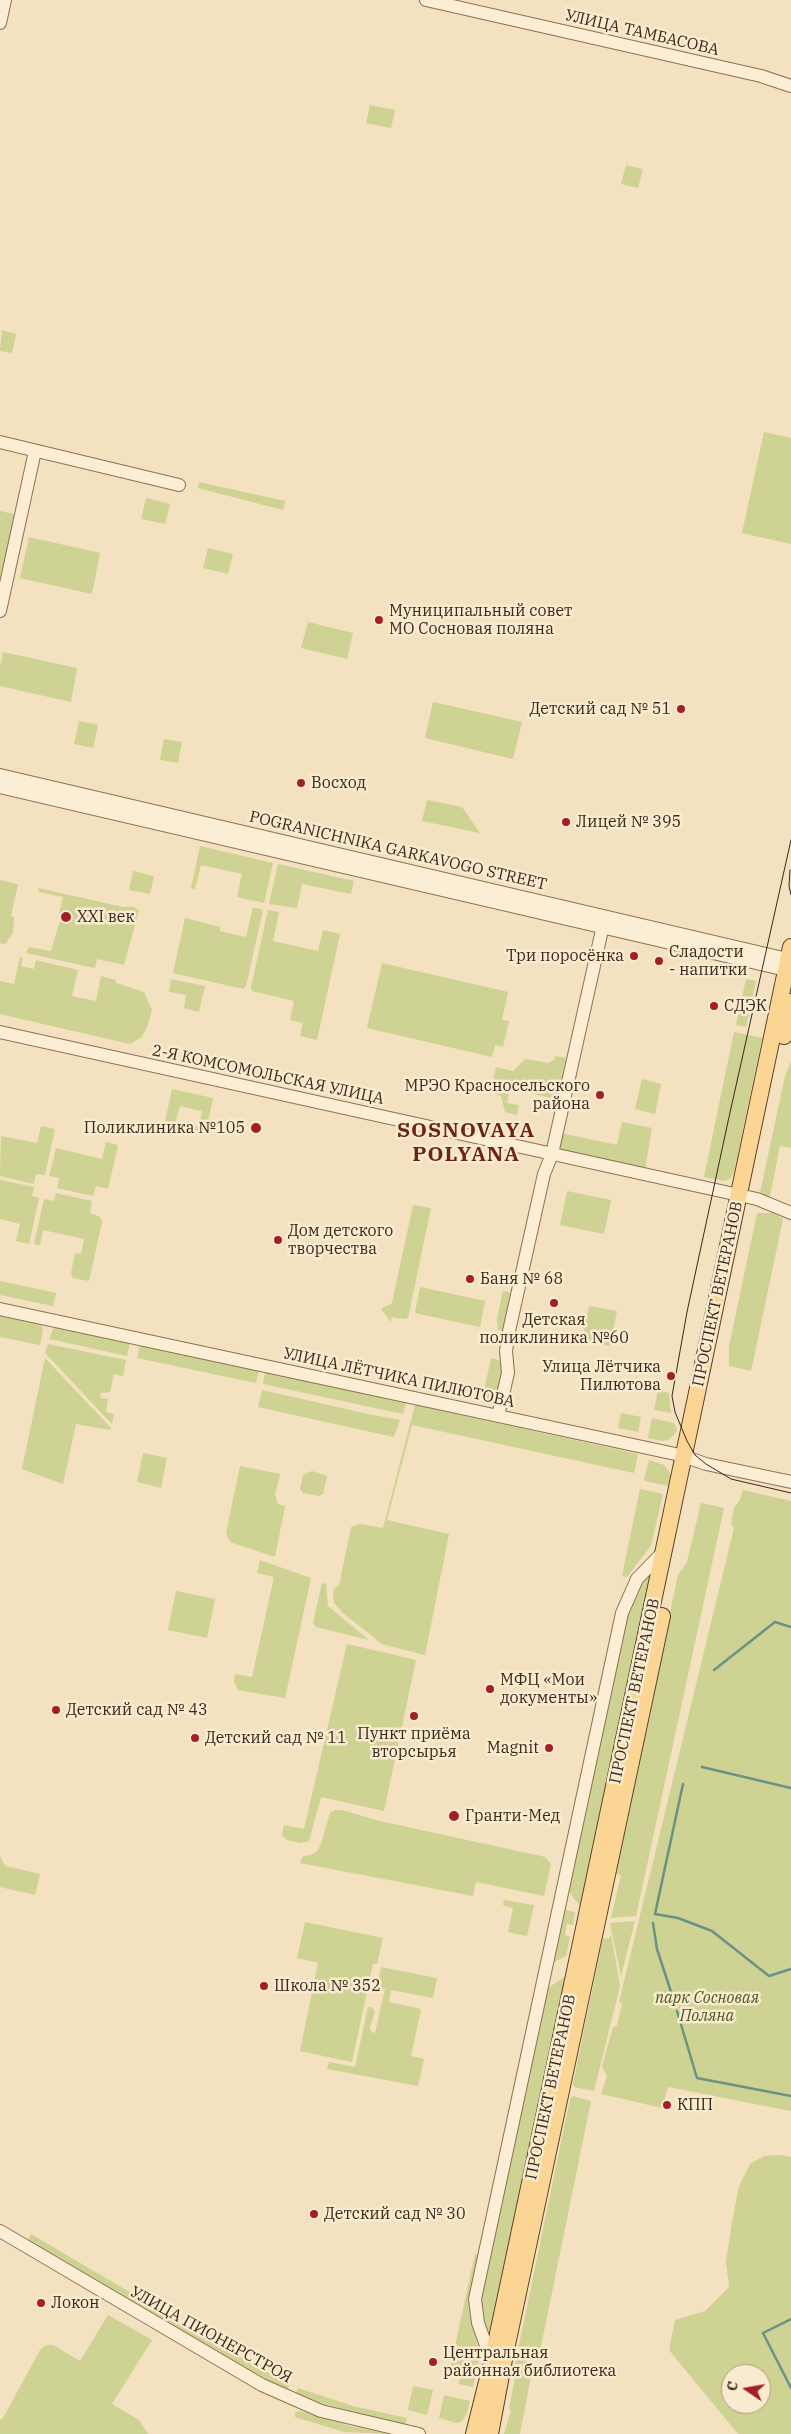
<!DOCTYPE html>
<meta charset="utf-8">
<style>
body{margin:0}
#map{position:relative;width:791px;height:2434px;overflow:hidden;background:#f3e1bf;font-family:"IBM Plex Serif",serif}
canvas{display:block}
.north{position:absolute;left:721px;top:2364px;width:50px;height:50px;box-sizing:border-box;background:#f9ebd0;border:1px solid #ad9d88;border-radius:50%;rotate:282deg;font-size:14px;font-weight:700;line-height:20px;text-align:center;color:#3b291b}
.north::after{content:'';display:block;margin:auto;width:18px;height:22px;background:#a31f26;clip-path:polygon(50% 0,100% 100%,50% 72%,0 100%)}
</style>
<div id="map">
<canvas width="791" height="2434"></canvas>
<div class="north">С</div>
</div>
<script>
const context = document.querySelector('canvas').getContext('2d');
context.lineJoin = 'round';
function fillPath(path, color) { context.fillStyle = color; context.fill(path, 'evenodd'); }
const poly = rows => new Path2D(rows.map(r => 'M' + r).join(''));
function stroke(path, color, width, dash) { context.strokeStyle = color; context.lineWidth = width; context.lineCap = dash ? 'butt' : 'round'; context.setLineDash(dash || []); context.stroke(path); }
function drawText(font, color, halo, rows, align = 'center') {
  context.font = font + ' "IBM Plex Serif",serif'; context.lineWidth = 5; context.setLineDash([]); context.textBaseline = 'middle'; context.strokeStyle = halo; context.fillStyle = color; for (const [text, x, y, turn = 0] of rows) {
    context.save(); context.translate(x, y); context.rotate((+turn || 0) * Math.PI / 180); context.textAlign = isNaN(turn) ? turn : align; if (halo) context.strokeText(text, 0, 0); context.fillText(text, 0, 0); context.restore();
  }
}
fillPath(poly([
 [370,105,395,110,391,128,366,123],
 [626,165,643,169,638,188,621,184],
 [2,330,16,334,12,353,0,351],
 [764,432,791,438,791,544,742,533],
 [199,482,285,501,283,510,198,488],
 [146,498,170,504,165,524,141,519],
 [0,511,18,515,0,586],
 [29,537,100,553,92,594,20,578],
 [208,548,233,554,228,574,203,568],
 [308,622,353,633,347,659,301,648],
 [3,652,77,668,71,702,0,686,0,667],
 [433,702,522,722,513,759,425,738],
 [79,721,98,725,93,748,74,744],
 [164,739,182,742,178,763,160,760],
 [427,800,462,807,480,833,422,821],
 [200,846,273,863,264,903,237,897,242,874,201,865,195,889,191,888],
 [278,864,354,881,351,894,302,884,297,908,269,904],
 [133,871,154,876,150,894,129,890],
 [0,880,18,884,11,916,14,917,13,933,5,944,0,943],
 [38,888,123,907,133,907,139,910,124,965,97,959,95,968,26,953,29,947,51,951,62,914,59,913,63,897,39,892],
 [253,907,263,910,246,986,243,989,173,973,185,918,220,927,220,931,246,937],
 [268,910,279,912,273,941,318,951,323,930,340,934,317,1040,300,1036,303,1023,290,1020,294,1001,252,991,251,987],
 [20,957,23,958,21,966,34,969,36,960,78,970,72,996,96,1001,101,976,116,980,116,983,144,992,152,1010,147,1027,142,1037,130,1044,0,1014,0,981,14,984],
 [382,963,508,992,502,1020,509,1021,503,1047,495,1045,492,1057,367,1028],
 [171,979,205,986,199,1012,184,1008,186,995,169,992],
 [746,979,756,981,746,1027,736,1025],
 [734,1032,762,1038,734,1172,730,1179,724,1181,704,1177],
 [555,1056,566,1058,557,1099,510,1089,507,1103,519,1105,517,1115,505,1112,501,1096,491,1092,496,1067,513,1071,525,1059,548,1063,554,1060],
 [791,1062,791,1148,780,1146,769,1201,759,1198,785,1076],
 [642,1079,661,1084,655,1114,635,1109],
 [172,1089,213,1098,206,1132,186,1128,186,1124,199,1127,202,1111,180,1106,175,1124,165,1122],
 [622,1122,652,1128,645,1169,561,1151,558,1148,561,1133,617,1145],
 [41,1126,55,1129,45,1175,36,1174,34,1184,0,1176,1,1136,37,1143],
 [106,1142,118,1145,108,1189,96,1186,93,1196,57,1188,59,1178,49,1176,56,1148,102,1159],
 [0,1180,34,1187,32,1196,39,1198,29,1244,16,1241,20,1224,0,1219],
 [567,1191,611,1200,604,1234,560,1225],
 [56,1193,92,1201,90,1213,100,1217,102,1222,89,1281,73,1278,71,1273,75,1253,81,1254,84,1239,43,1230,40,1245,34,1244,44,1199,54,1201],
 [413,1205,431,1208,408,1318,404,1319,392,1317,391,1322,381,1309,392,1303],
 [757,1213,773,1213,783,1219,751,1371,729,1366,729,1347],
 [0,1281,56,1293,53,1306,0,1295],
 [420,1287,485,1301,480,1327,415,1313],
 [503,1291,513,1293,504,1331,498,1330,497,1318],
 [589,1306,617,1311,610,1346,582,1340],
 [0,1316,41,1324,43,1330,40,1345,0,1337],
 [54,1327,130,1343,127,1356,49,1339],
 [48,1344,126,1360,123,1376,114,1374,110,1392,101,1393,100,1398,108,1399,106,1412,114,1414,112,1424,45,1353],
 [140,1345,259,1370,256,1383,137,1358],
 [45,1358,111,1428,110,1430,76,1424,63,1484,22,1469],
 [491,1358,498,1360,503,1365,498,1392,498,1403,482,1400],
 [265,1372,406,1403,403,1414,263,1384],
 [262,1390,368,1414,400,1420,394,1437,258,1407],
 [658,1390,669,1393,671,1413,654,1410],
 [415,1405,638,1454,634,1473,412,1425,387,1520,449,1534,425,1655,382,1644,343,1613,334,1603,333,1594,334,1588,339,1586,351,1527,360,1524,383,1528],
 [621,1413,641,1417,638,1432,618,1428],
 [652,1418,674,1423,677,1430,674,1435,668,1440,663,1441,648,1438],
 [143,1453,167,1458,161,1488,137,1482],
 [649,1460,664,1465,672,1476,673,1487,645,1481,644,1479],
 [240,1466,280,1474,275,1495,278,1504,285,1506,275,1557,230,1542,226,1533],
 [312,1471,327,1476,323,1494,319,1496,303,1493,300,1489,303,1475],
 [640,1489,663,1494,651,1546,627,1577,624,1577,622,1576],
 [743,1490,791,1501,791,2111,668,2087,662,2108,601,2094,607,2076,602,2067,613,2027,617,2026,622,2004,619,2002,734,1528,731,1524,734,1508,740,1500],
 [701,1503,724,1508,636,1916,611,1918,621,1875,615,1874,678,1575,687,1562],
 [260,1560,311,1578,285,1698,238,1690,234,1681,235,1674,252,1677,274,1577,257,1573],
 [651,1571,582,1909,568,1890,629,1608,641,1582],
 [322,1583,326,1584,328,1606,369,1640,316,1627,313,1623],
 [176,1591,215,1599,207,1638,168,1630],
 [347,1644,416,1660,384,1811,321,1797,309,1841,300,1843,287,1840,282,1835,284,1825,304,1829],
 [335,1810,342,1810,380,1821,545,1857,551,1864,544,1896,476,1882,473,1896,300,1863,303,1856,311,1855,317,1851,321,1844,330,1813],
 [0,1856,5,1866,40,1874,35,1895,0,1887],
 [504,1900,534,1905,527,1936,508,1932,513,1908,503,1905],
 [562,1909,575,1912,573,1925,567,1924,565,1935,570,1937,566,1956,550,1964],
 [635,1921,621,1976,610,1923],
 [305,1922,383,1938,377,1964,373,1964,352,2062,300,2051,318,1963,297,1958],
 [611,1934,620,1986,594,2091,574,2087,573,2083,603,1938,609,1939],
 [381,1967,437,1978,433,1998,391,1990,389,2002,421,2009,411,2056,424,2059,418,2086,327,2069,329,2062,355,2067,368,2007,372,2007,375,2012,370,2027,371,2032,375,2033,385,1989,377,1987],
 [572,1972,492,2332,489,2333,485,2329,480,2302,548,1988],
 [573,2096,591,2101,539,2356,522,2364,515,2364,570,2099],
 [780,2155,791,2157,791,2434,738,2434,669,2350,675,2320,705,2311,729,2287,726,2262,732,2222,739,2186,750,2164,764,2156],
 [731,2374,761,2374,761,2404,731,2404],
 [31,2234,250,2363,290,2384,287,2390,247,2369,28,2240],
 [475,2254,479,2254,471,2311,480,2357,473,2387,459,2384,460,2377,449,2374],
 [108,2315,152,2340,112,2404,139,2420,148,2434,0,2434,0,2419,2,2420,40,2350,46,2345,53,2345,80,2361],
 [534,2360,520,2434,504,2434,511,2410,509,2409,517,2367],
 [413,2386,433,2390,427,2415,408,2410],
 [298,2388,353,2406,407,2418,405,2425,324,2404,296,2393],
 [444,2395,470,2401,467,2414,461,2422,457,2423,439,2418],
 [300,2411,350,2426,391,2434,344,2432,295,2417,295,2412]
]), '#ced292');
stroke(poly([
 [714,1670,775,1622,791,1627],
 [702,1767,791,1788],
 [683,1784,655,1914,678,1918,712,1931,769,1976,791,1969],
 [653,1923,657,1949,674,2001],
 [677,2011,697,2078,791,2096],
 [791,2319,763,2333,791,2388]
]), '#699386', 2.5);
const minor = poly([
 [426,0,761,76,791,86],
 [0,23,5,0],
 [0,442,179,485],
 [0,611,35,451],
 [0,775,791,960],
 [0,787,786,970,791,969],
 [0,1032,757,1199,791,1213],
 [0,1309,680,1455,706,1464,791,1482],
 [498,1416,508,1373,506,1351,509,1331,544,1174,552,1154,604,921],
 [0,2231,262,2385,321,2411,419,2434],
 [492,2362,478,2323,475,2299,622,1613,637,1579,664,1551]
]);
const major = poly([
 [784,1036,791,1002],
 [474,2434,492,2362,582,1938,791,947],
 [490,2434,505,2354,662,1616]
]);
stroke(minor, '#8e7055', 14);
stroke(major, '#5b3e2a', 18);
stroke(minor, '#fceed4', 12);
stroke(major, '#fad593', 16);
stroke(poly([
 [791,840,729,1117,687,1312,672,1396,675,1412,687,1441,695,1455,706,1464,731,1479,791,1493],
 [790,870,789,886,791,895]
]), '#3b291b', 1);
for (const [x, y, r, color] of [
 [379,620,5,"#a31f26"],
 [681,709,5,"#a31f26"],
 [301,783,5,"#a31f26"],
 [566,822,5,"#a31f26"],
 [66,917,6,"#a31f26"],
 [634,956,5,"#a31f26"],
 [659,961,5,"#a31f26"],
 [714,1006,5,"#a31f26"],
 [600,1095,5,"#a31f26"],
 [256,1128,6,"#a31f26"],
 [278,1240,5,"#a31f26"],
 [470,1279,5,"#a31f26"],
 [554,1303,5,"#a31f26"],
 [671,1376,5,"#a31f26"],
 [490,1689,5,"#a31f26"],
 [56,1710,5,"#a31f26"],
 [414,1716,5,"#a31f26"],
 [195,1738,5,"#a31f26"],
 [549,1748,5,"#a31f26"],
 [454,1816,6,"#a31f26"],
 [264,1986,5,"#a31f26"],
 [667,2105,5,"#a31f26"],
 [314,2214,5,"#a31f26"],
 [41,2303,5,"#a31f26"],
 [433,2362,5,"#a31f26"]
]) { const dot = new Path2D(); dot.arc(x, y, r, 0, 2 * Math.PI); context.fillStyle = color; context.fill(dot); stroke(dot, '#f9ebd0', 2); }
drawText('16px', '#3b291b', '#f9ebd0', [
 ["УЛИЦА ТАМБАСОВА",642,33,13],
 ["POGRANICHNIKA GARKAVOGO STREET",398,851,13],
 ["2-Я КОМСОМОЛЬСКАЯ УЛИЦА",268,1075,12],
 ["ПРОСПЕКТ ВЕТЕРАНОВ",718,1294,-78],
 ["УЛИЦА ЛЁТЧИКА ПИЛЮТОВА",399,1378,12],
 ["ПРОСПЕКТ ВЕТЕРАНОВ",635,1691,-78],
 ["ПРОСПЕКТ ВЕТЕРАНОВ",551,2087,-78],
 ["УЛИЦА ПИОНЕРСТРОЯ",211,2335,29]
]);
drawText('16px', '#3b291b', '#f9ebd0', [
 ["Муниципальный совет",389,611],
 ["МО Сосновая поляна",389,629],
 ["Детский сад № 51",671,709,"right"],
 ["Восход",311,783],
 ["Лицей № 395",576,822],
 ["XXI век",77,917],
 ["Сладости",669,952],
 ["- напитки",669,970],
 ["Три поросёнка",624,956,"right"],
 ["СДЭК",724,1006],
 ["МРЭО Красносельского",590,1086,"right"],
 ["района",590,1104,"right"],
 ["Поликлиника №105",245,1128,"right"],
 ["Дом детского",288,1231],
 ["творчества",288,1249],
 ["Баня № 68",480,1279],
 ["Детская",554,1320,"center"],
 ["поликлиника №60",554,1338,"center"],
 ["Улица Лётчика",661,1367,"right"],
 ["Пилютова",661,1385,"right"],
 ["МФЦ «Мои",500,1680],
 ["документы»",500,1698],
 ["Детский сад № 43",66,1710],
 ["Пункт приёма",414,1734,"center"],
 ["вторсырья",414,1752,"center"],
 ["Детский сад № 11",205,1738],
 ["Magnit",539,1748,"right"],
 ["Гранти-Мед",465,1816],
 ["Школа № 352",274,1986],
 ["КПП",677,2105],
 ["Детский сад № 30",324,2214],
 ["Локон",51,2303],
 ["Центральная",443,2353],
 ["районная библиотека",443,2371]
], 'left');
drawText('italic 16px', '#4e5a20', '#f9ebd0', [
 ["парк Сосновая",707,1998],
 ["Поляна",707,2016]
]);
context.letterSpacing = '1px';
drawText('bold 21px', '#6d2416', '#f9ebd0', [
 ["SOSNOVAYA",466,1131],
 ["POLYANA",466,1155]
]);
context.letterSpacing = '0px';
</script>
